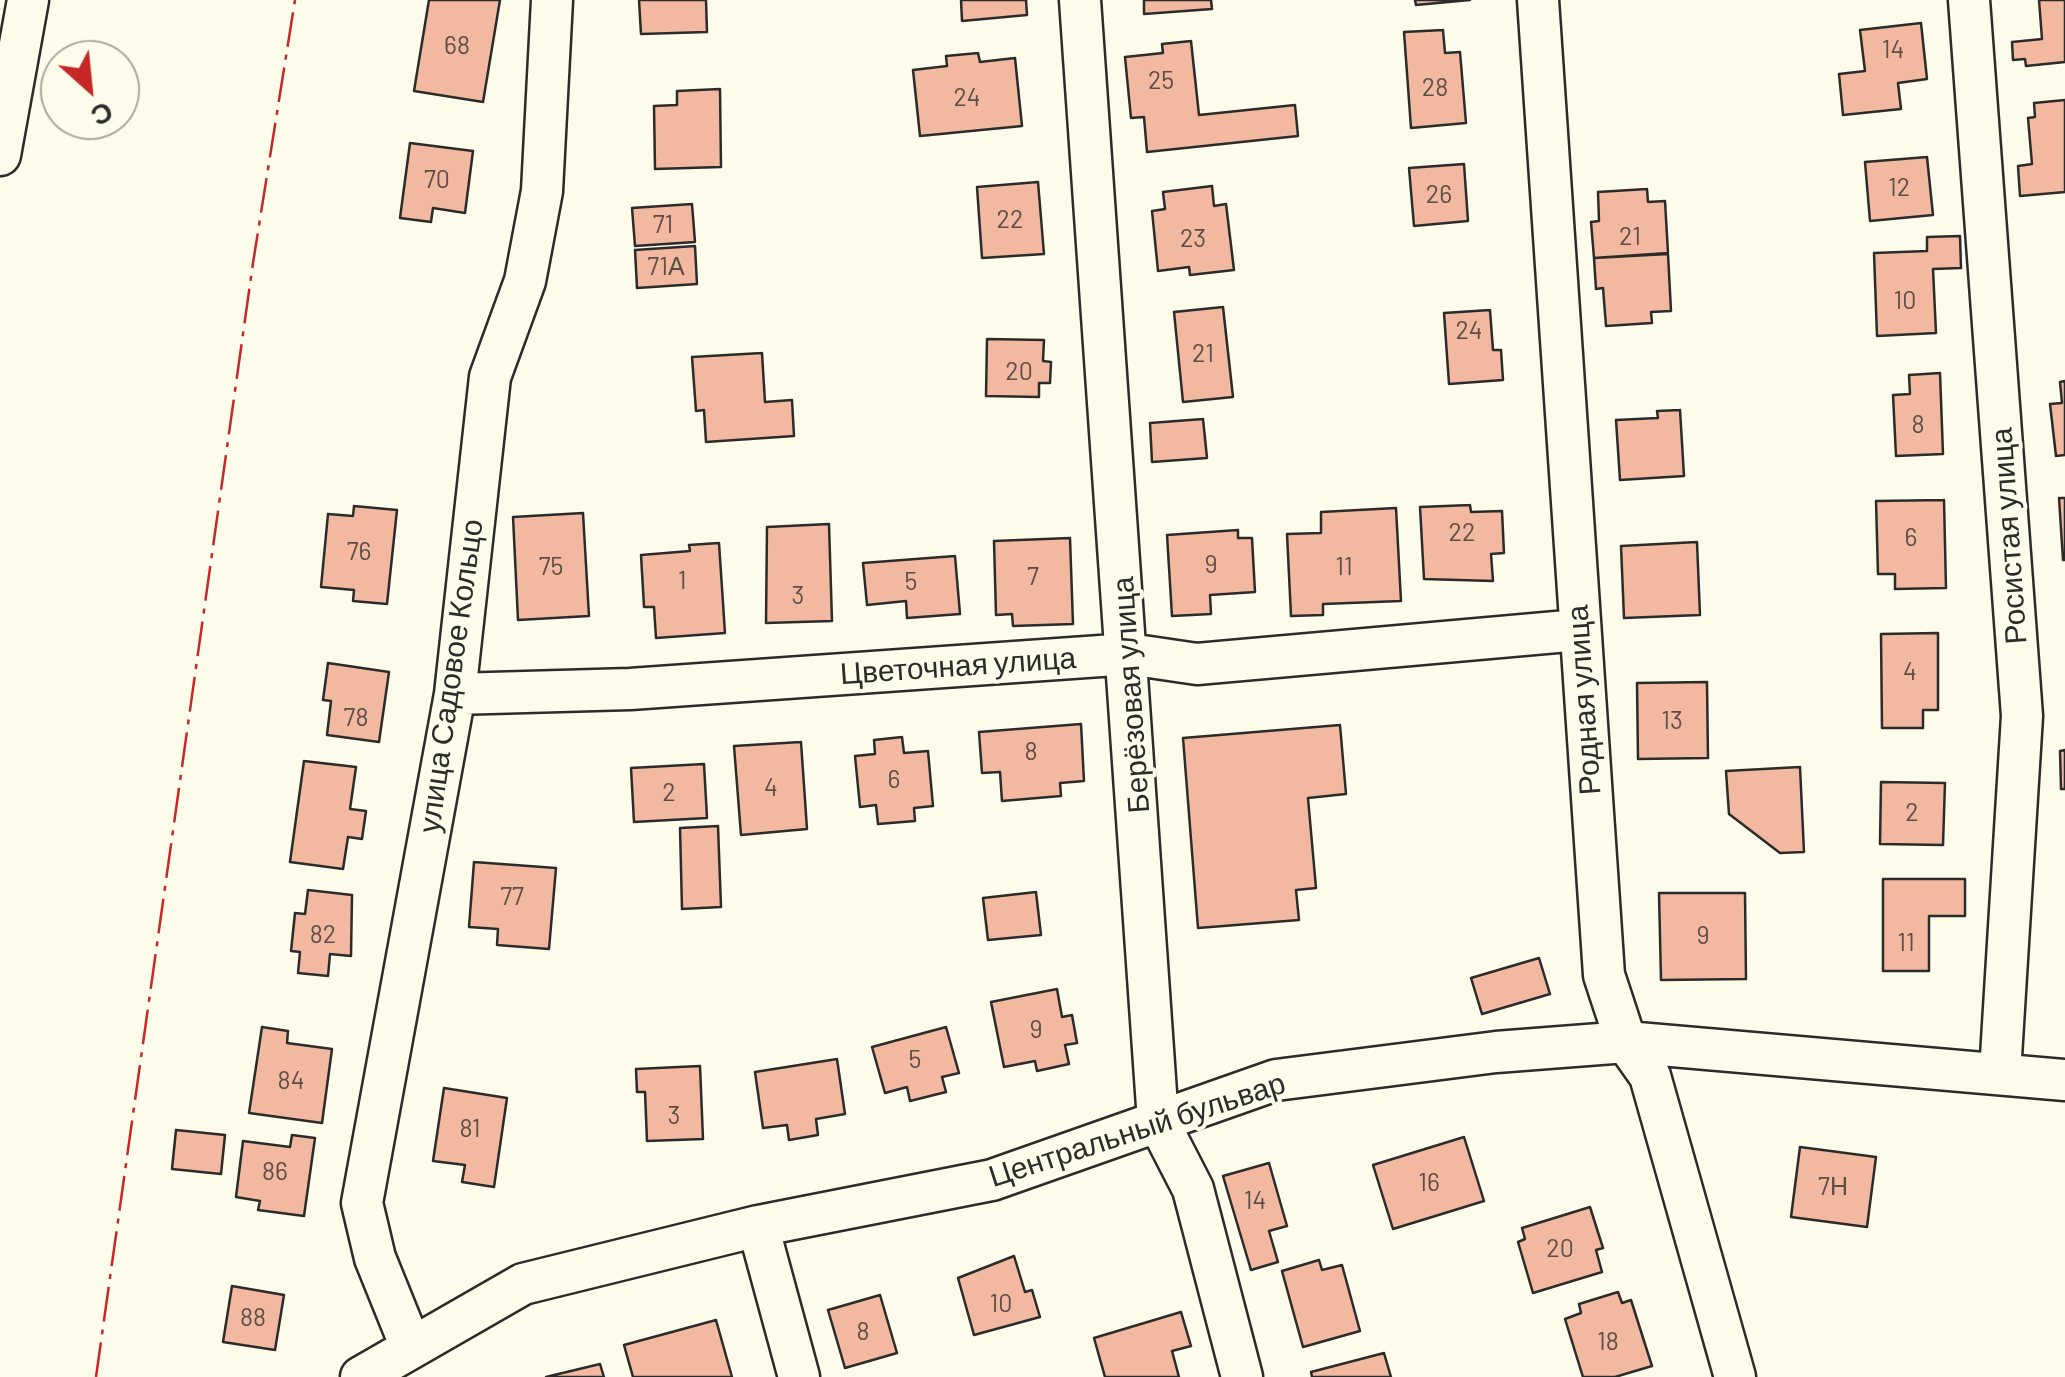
<!DOCTYPE html>
<meta charset="utf-8">
<style>
body{margin:0}
#map{position:relative;width:2065px;height:1377px;overflow:hidden;background:#fdfbea;font-family:Barlow,sans-serif}
canvas{display:block}
.north{position:absolute;left:40px;top:40px;width:100px;height:100px;box-sizing:border-box;background:#fdfbea;border:2px solid #a9a89e;border-radius:50%;rotate:153deg;font-size:28px;font-weight:700;line-height:40px;text-align:center;color:#2b2b2b}
.north::after{content:'';display:block;margin:auto;width:35px;height:45px;background:#c62828;clip-path:polygon(50% 0,100% 100%,50% 72%,0 100%)}
</style>
<div id="map">
<canvas width="2065" height="1377"></canvas>
<div class="north">С</div>
</div>
<script>
const context = document.querySelector('canvas').getContext('2d');
context.lineJoin = 'round';
function fillPath(path, color) { context.fillStyle = color; context.fill(path, 'evenodd'); }
const poly = rows => new Path2D(rows.map(r => 'M' + r).join(''));
function stroke(path, color, width, dash) { context.strokeStyle = color; context.lineWidth = width; context.lineCap = dash ? 'butt' : 'round'; context.setLineDash(dash || []); context.stroke(path); }
function drawText(font, color, halo, rows, align = 'center') {
  context.font = font + ' Barlow,sans-serif'; context.lineWidth = 8; context.setLineDash([]); context.textBaseline = 'middle'; context.strokeStyle = halo; context.fillStyle = color; for (const [text, x, y, turn = 0] of rows) {
    context.save(); context.translate(x, y); context.rotate((+turn || 0) * Math.PI / 180); context.textAlign = isNaN(turn) ? turn : align; if (halo) context.strokeText(text, 0, 0); context.fillText(text, 0, 0); context.restore();
  }
}
const building = poly([
 [429,0,500,0,483,102,414,91,429,0],
 [639,0,706,0,707,32,641,34,639,0],
 [961,0,1026,0,1027,15,962,21,961,0],
 [1144,0,1211,0,1212,9,1144,14,1144,0],
 [1415,0,1470,0,1416,5,1415,0],
 [2039,0,2065,0,2065,62,2026,66,2025,59,2013,60,2012,42,2042,39,2039,0],
 [1921,23,1927,79,1898,83,1901,109,1843,115,1839,74,1865,71,1860,30,1921,23],
 [1443,30,1445,53,1460,52,1466,123,1411,128,1404,32,1443,30],
 [1191,41,1199,115,1295,105,1298,136,1147,152,1144,117,1131,118,1125,57,1163,53,1162,44,1191,41],
 [978,53,980,62,1015,58,1022,126,920,136,913,70,947,66,946,56,978,53],
 [720,89,721,167,655,169,654,106,677,105,677,91,720,89],
 [2065,100,2065,192,2020,196,2018,166,2032,164,2028,118,2035,117,2034,103,2065,100],
 [410,143,473,151,465,213,433,208,431,222,400,218,410,143],
 [1927,157,1933,215,1870,221,1865,162,1927,157],
 [1464,164,1468,221,1414,226,1409,168,1464,164],
 [1038,182,1044,254,982,258,977,187,1038,182],
 [1212,186,1214,206,1226,204,1234,270,1190,275,1189,267,1158,271,1152,211,1165,209,1163,192,1212,186],
 [1647,189,1648,202,1665,201,1668,253,1594,258,1591,222,1599,221,1598,192,1647,189],
 [692,204,695,242,635,246,632,208,692,204],
 [1960,236,1961,268,1933,269,1936,333,1877,336,1874,253,1927,251,1927,237,1960,236],
 [695,246,697,284,637,288,635,250,695,246],
 [1668,254,1671,311,1651,312,1652,323,1606,326,1603,288,1596,289,1594,258,1668,254],
 [1223,307,1233,397,1183,402,1174,312,1223,307],
 [1490,310,1493,350,1501,350,1503,380,1449,384,1444,313,1490,310],
 [987,339,1044,340,1043,361,1051,362,1050,383,1039,383,1039,397,986,396,987,339],
 [762,353,765,402,792,400,794,436,706,442,704,410,696,411,692,357,762,353],
 [1940,373,1943,454,1896,456,1893,395,1910,394,1909,375,1940,373],
 [2065,381,2065,455,2056,456,2050,404,2062,403,2060,382,2065,381],
 [1680,410,1684,476,1620,480,1616,420,1658,418,1657,411,1680,410],
 [1203,419,1207,458,1152,462,1150,423,1203,419],
 [2059,498,2065,498,2065,560,2063,560,2059,498],
 [1944,500,1946,588,1895,589,1895,574,1878,574,1876,501,1944,500],
 [1470,505,1471,512,1502,511,1504,553,1491,554,1493,581,1424,579,1420,507,1470,505],
 [354,506,397,510,387,604,353,601,354,590,321,587,328,514,353,516,354,506],
 [1396,508,1401,601,1323,604,1323,615,1291,616,1287,534,1321,533,1321,512,1396,508],
 [583,513,589,616,518,620,513,517,583,513],
 [829,524,832,621,766,623,767,527,829,524],
 [1238,530,1238,538,1252,538,1255,592,1210,595,1211,614,1172,616,1167,535,1238,530],
 [1070,538,1073,624,1013,626,1012,614,996,615,994,541,1070,538],
 [1697,542,1700,615,1624,618,1621,546,1697,542],
 [719,543,725,633,656,638,654,607,644,607,641,555,690,551,689,545,719,543],
 [955,556,960,614,907,618,906,601,867,605,863,563,955,556],
 [1938,633,1938,710,1923,710,1923,728,1882,728,1881,634,1938,633],
 [328,663,389,672,379,742,327,735,331,701,323,700,328,663],
 [1707,682,1708,758,1638,759,1637,683,1707,682],
 [1081,724,1084,781,1060,783,1061,796,1002,801,1000,772,982,773,979,732,1081,724],
 [1340,725,1346,794,1308,798,1316,888,1296,890,1299,920,1198,928,1183,738,1340,725],
 [902,737,904,753,928,751,933,806,914,808,915,821,878,824,876,805,860,807,855,756,875,754,874,740,902,737],
 [801,742,807,829,741,835,734,746,801,742],
 [2065,750,2065,789,2061,789,2060,751,2065,750],
 [304,761,356,767,350,809,366,811,362,839,348,837,343,869,290,862,304,761],
 [704,764,707,818,634,822,631,768,704,764],
 [1800,767,1804,852,1780,853,1729,814,1726,771,1800,767],
 [1881,782,1945,783,1943,845,1880,844,1881,782],
 [718,826,721,907,682,909,680,828,718,826],
 [474,862,556,868,549,949,497,945,498,929,469,927,474,862],
 [1883,879,1965,879,1965,916,1929,916,1929,971,1883,971,1883,879],
 [308,890,352,895,351,956,330,954,328,976,298,973,300,952,291,951,295,913,305,914,308,890],
 [1036,892,1041,935,988,940,983,898,1036,892],
 [1659,893,1745,893,1746,979,1661,980,1659,893],
 [1539,958,1550,994,1482,1014,1471,978,1539,958],
 [1057,989,1062,1017,1072,1015,1077,1043,1065,1045,1069,1064,1037,1071,1035,1061,1004,1067,991,1002,1057,989],
 [262,1027,288,1031,287,1043,332,1049,322,1123,249,1113,262,1027],
 [946,1027,959,1073,942,1077,946,1092,910,1101,907,1087,885,1093,872,1047,946,1027],
 [837,1059,845,1114,816,1119,818,1135,789,1140,787,1125,763,1128,755,1072,837,1059],
 [700,1066,703,1139,647,1141,645,1092,637,1092,636,1069,700,1066],
 [444,1088,507,1098,494,1187,462,1182,465,1165,433,1161,444,1088],
 [176,1130,225,1135,221,1174,172,1169,176,1130],
 [292,1135,315,1138,304,1216,258,1210,260,1201,236,1197,243,1141,290,1147,292,1135],
 [1464,1137,1484,1201,1393,1229,1373,1165,1464,1137],
 [1800,1147,1876,1157,1867,1227,1791,1217,1800,1147],
 [1269,1163,1287,1226,1269,1231,1278,1262,1251,1270,1223,1176,1269,1163],
 [1590,1207,1603,1248,1596,1250,1602,1272,1533,1293,1518,1242,1525,1239,1522,1228,1590,1207],
 [1014,1256,1025,1292,1032,1290,1040,1317,974,1335,958,1278,1014,1256],
 [1319,1260,1322,1270,1342,1265,1360,1331,1303,1347,1282,1271,1319,1260],
 [232,1286,284,1295,275,1350,223,1342,232,1286],
 [1618,1292,1622,1303,1631,1300,1652,1366,1615,1377,1583,1377,1565,1319,1581,1313,1579,1304,1618,1292],
 [880,1295,897,1353,845,1368,828,1310,880,1295],
 [1181,1312,1191,1346,1172,1351,1179,1377,1105,1377,1094,1338,1181,1312],
 [716,1320,732,1377,633,1377,624,1345,716,1320],
 [1384,1353,1391,1377,1312,1377,1311,1372,1384,1353],
 [600,1364,604,1377,546,1377,600,1364]
]);
fillPath(building, '#f2b8a0');
stroke(building, '#2b2b2b', 2.5);
const minor = poly([
 [1080,0,1158,1121,1193,1189,1242,1377],
 [1538,0,1604,975,1626,1042,1650,1076,1735,1377],
 [1969,0,2022,716,2000,1073],
 [0,155,28,0],
 [455,694,630,689,1129,654,1197,664,1579,630],
 [758,1226,799,1377],
 [411,1347,375,1258,362,1203,455,694,490,377,525,281,542,191,552,0],
 [361,1377,523,1284,758,1226,992,1180,1276,1080,1496,1052,1626,1042,2065,1080]
]);
stroke(minor, '#2b2b2b', 45);
stroke(minor, '#fdfbea', 40);
stroke(poly([
 [96,1377,253,263,295,0]
]), '#c62828', 2.5, [35, 8, 5, 8]);
drawText('25px', '#5d4e48', null, [
 ["68",457,46],
 ["14",1893,50],
 ["25",1161,81],
 ["28",1435,88],
 ["24",967,98],
 ["70",437,180],
 ["12",1899,188],
 ["26",1439,195],
 ["22",1010,220],
 ["71",663,225],
 ["21",1630,237],
 ["23",1193,239],
 ["71А",666,267],
 ["10",1905,301],
 ["24",1469,331],
 ["21",1203,354],
 ["20",1019,372],
 ["8",1918,425],
 ["22",1462,533],
 ["6",1911,538],
 ["76",359,552],
 ["9",1211,565],
 ["75",551,567],
 ["11",1344,567],
 ["7",1033,577],
 ["1",682,581],
 ["5",911,582],
 ["3",798,596],
 ["4",1910,672],
 ["78",356,718],
 ["13",1672,721],
 ["8",1031,752],
 ["6",894,780],
 ["4",771,788],
 ["2",669,793],
 ["2",1912,813],
 ["77",512,897],
 ["82",323,935],
 ["9",1703,936],
 ["11",1906,943],
 ["9",1036,1030],
 ["5",915,1060],
 ["84",291,1081],
 ["3",674,1116],
 ["81",470,1129],
 ["86",275,1172],
 ["16",1429,1183],
 ["7Н",1833,1187],
 ["14",1255,1201],
 ["20",1560,1249],
 ["10",1001,1304],
 ["88",253,1318],
 ["8",863,1332],
 ["18",1608,1342]
]);
drawText('30px', '#2b2b2b', '#fdfbea', [
 ["Росистая улица",2009,536,-94],
 ["Цветочная улица",958,666,-4],
 ["улица Садовое Кольцо",451,676,-82],
 ["Берёзовая улица",1131,695,-94],
 ["Родная улица",1584,700,-94],
 ["Центральный бульвар",1137,1130,-18]
]);
</script>
